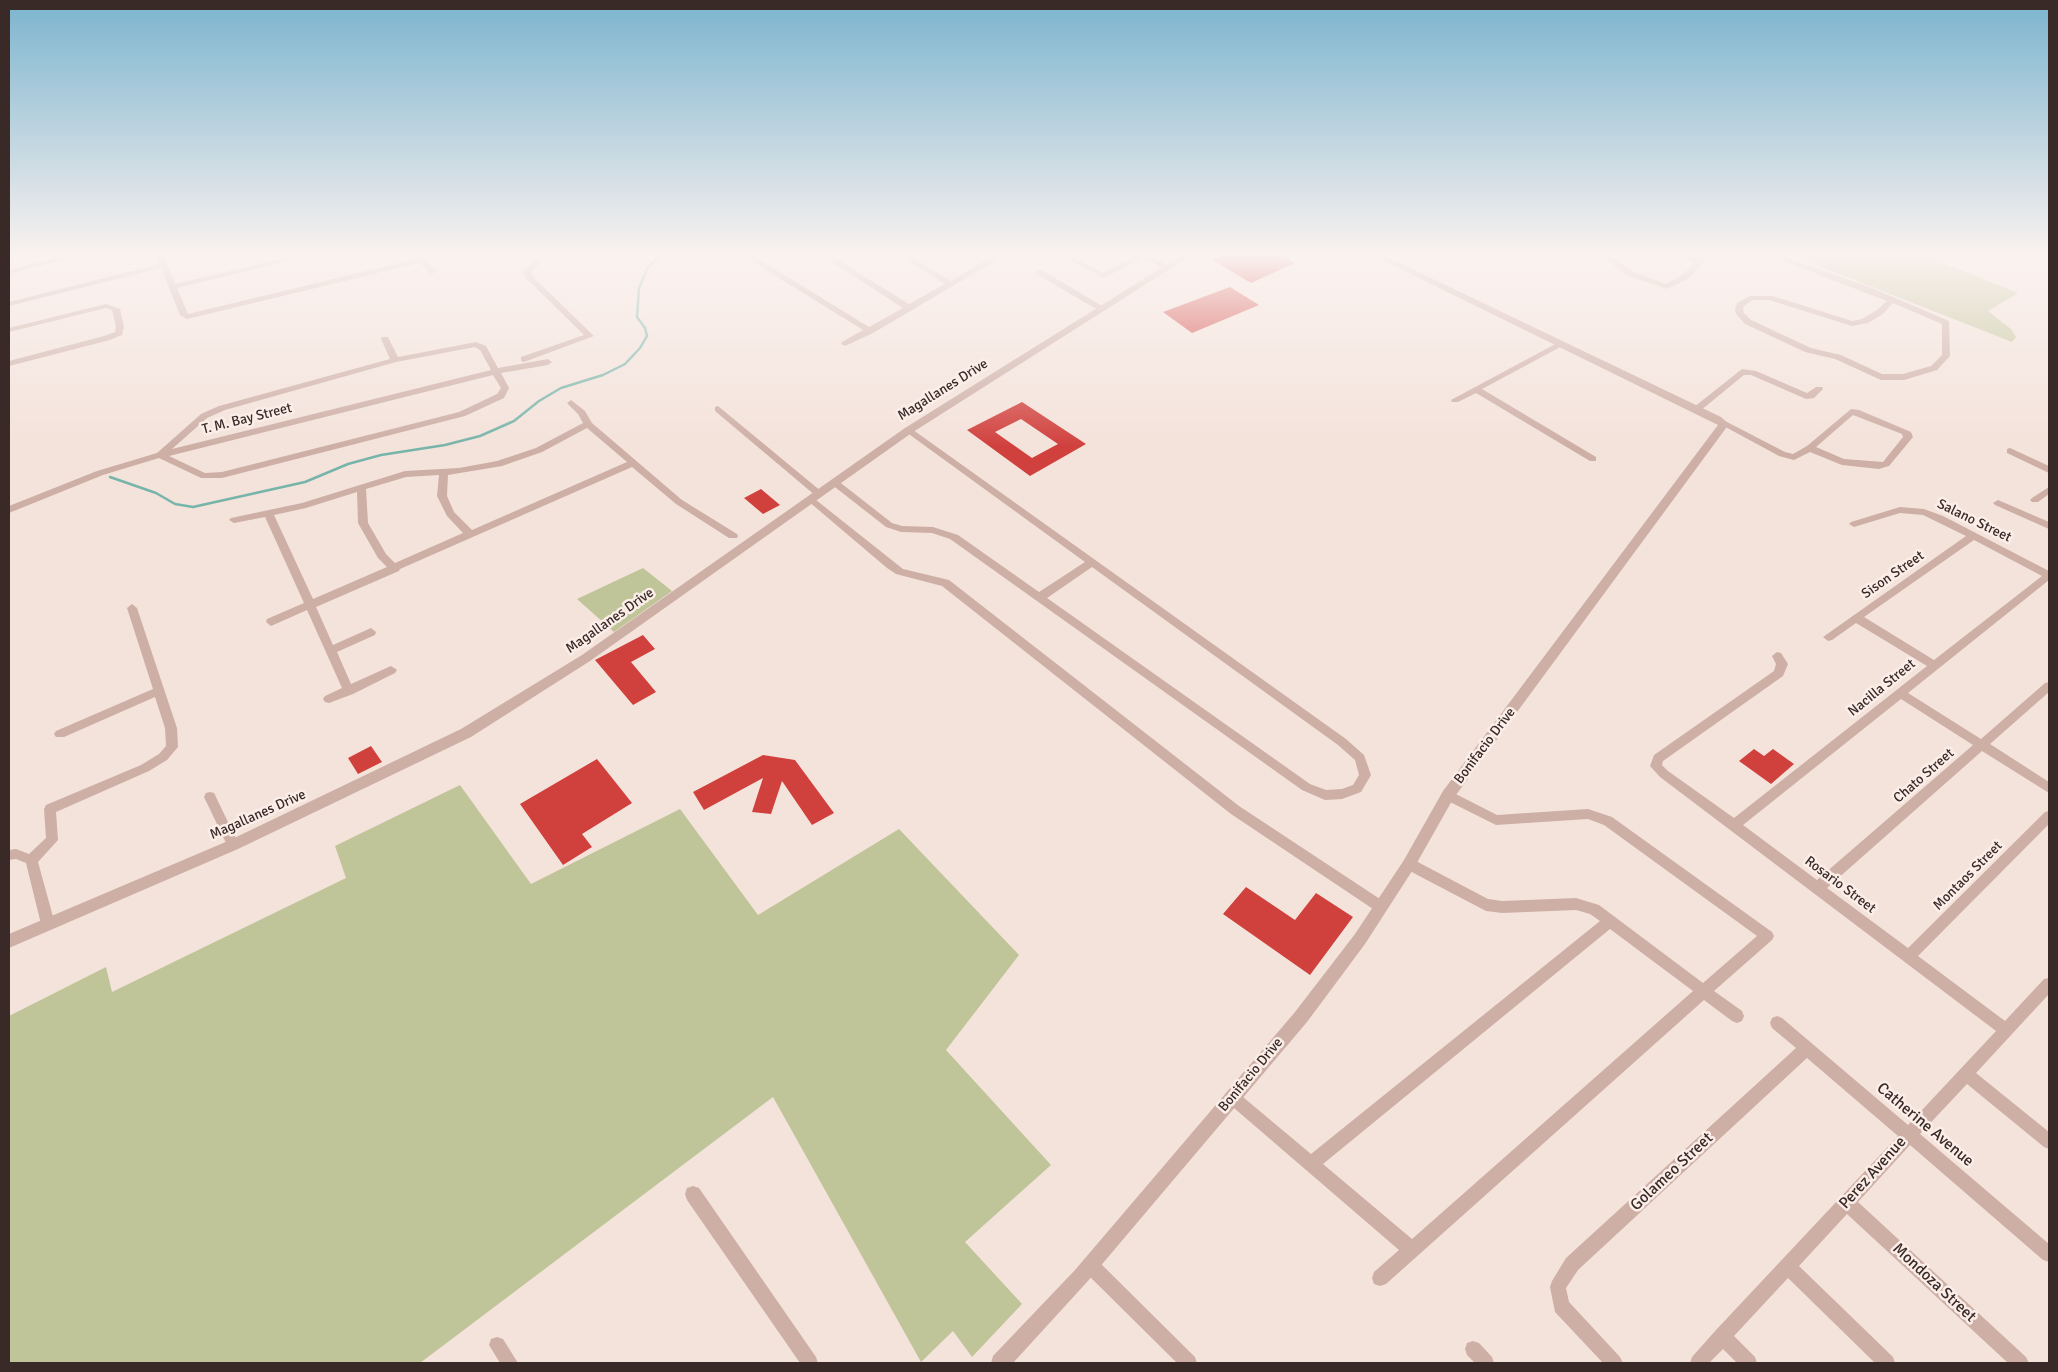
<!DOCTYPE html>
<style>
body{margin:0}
#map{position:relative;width:2058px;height:1372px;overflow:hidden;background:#f4e3db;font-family:Signika,sans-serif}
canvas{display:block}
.frame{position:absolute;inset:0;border:10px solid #392927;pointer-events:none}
</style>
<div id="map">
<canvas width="2058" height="1372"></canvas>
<div class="frame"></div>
</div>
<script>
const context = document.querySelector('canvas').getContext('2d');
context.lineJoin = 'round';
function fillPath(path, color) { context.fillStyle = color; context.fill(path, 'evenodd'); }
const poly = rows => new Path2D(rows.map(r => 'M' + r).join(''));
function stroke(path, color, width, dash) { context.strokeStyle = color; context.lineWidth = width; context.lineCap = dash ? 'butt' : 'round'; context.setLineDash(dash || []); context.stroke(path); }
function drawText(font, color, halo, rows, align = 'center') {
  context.font = font + ' Signika,sans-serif'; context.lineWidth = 5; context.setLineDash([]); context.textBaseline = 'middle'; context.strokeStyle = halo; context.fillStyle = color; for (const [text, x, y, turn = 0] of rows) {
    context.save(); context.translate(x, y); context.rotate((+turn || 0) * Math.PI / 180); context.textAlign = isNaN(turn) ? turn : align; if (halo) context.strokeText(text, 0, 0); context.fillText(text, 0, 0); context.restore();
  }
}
fillPath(poly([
 [1791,255,1923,255,2018,293,1988,311,2011,329,2016,337,2012,342],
 [643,568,672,591,614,632,577,599],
 [460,785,531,884,680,809,758,915,899,829,1019,955,946,1050,1051,1165,965,1242,1022,1304,972,1357,953,1331,921,1362,773,1097,420,1363,9,1363,9,1016,106,967,112,992,346,878,335,846]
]), '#c0c499');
stroke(poly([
 [110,477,156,493,175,504,193,507,305,482,348,464,381,455,445,445,480,436,514,421,539,401,561,388,603,375,625,364,640,348,647,336,645,328,637,317,639,288,648,267,661,255]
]), '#77b4a9', 2.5);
fillPath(poly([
 [1223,255,1282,255,1295,263,1251,283,1212,260],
 [1230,287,1259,305,1192,333,1163,312],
 [1022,402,1086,444,1030,476,967,430],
 [1021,419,1058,444,1032,458,995,432],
 [761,489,780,505,763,514,744,498],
 [643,635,655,649,631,662,656,692,633,705,595,660],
 [371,746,382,762,358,774,348,758],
 [1754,749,1764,756,1773,749,1794,764,1771,784,1739,761],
 [763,755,795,760,834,813,812,825,782,781,771,814,752,812,763,778,704,810,693,792],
 [597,759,632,803,582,834,592,847,563,865,520,804],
 [1246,887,1295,920,1316,893,1353,917,1310,975,1223,914]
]), '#d0403d');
fillPath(poly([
 [68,255,82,255,9,274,9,270,68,255],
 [156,255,164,255,175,284,298,255,313,255,177,288,188,314,416,259,413,255,421,255,437,272,430,274,420,263,187,319,180,315,161,268,9,306,9,302,160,264,156,255],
 [742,255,752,255,869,327,903,308,821,255,830,255,909,304,945,284,899,255,909,255,951,281,990,258,997,260,873,333,845,346,841,344,842,342,863,330,742,255],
 [1059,255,1069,255,1103,273,1136,255,1149,255,1173,268,1166,270,1143,258,1104,278,1059,255],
 [1601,255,1610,255,1632,271,1666,284,1682,275,1694,263,1681,255,1691,255,1698,259,1707,255,1719,255,1705,261,1688,279,1667,289,1626,275,1601,255],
 [1767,255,1779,255,1872,288,1949,321,1950,356,1937,370,1904,380,1881,380,1835,359,1805,352,1745,324,1736,314,1735,309,1737,303,1750,296,1773,296,1852,321,1862,319,1877,310,1887,301,1767,255],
 [1752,300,1769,300,1852,326,1868,323,1883,314,1893,303,1942,324,1942,355,1931,366,1903,374,1882,374,1841,355,1811,348,1751,320,1744,313,1743,309,1744,306,1752,300],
 [535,260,542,262,531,272,533,277,594,336,524,362,521,361,521,357,584,335,526,278,523,272,535,260],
 [1036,270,1042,270,1107,309,1100,311,1036,274,1036,270],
 [106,304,120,309,124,327,122,335,110,340,9,366,9,361,104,336,115,332,116,327,112,310,106,308,9,332,9,328,106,304],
 [382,337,388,337,398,357,476,342,486,346,498,368,548,359,552,362,548,365,501,373,509,388,504,398,465,416,222,478,201,478,159,458,103,475,9,513,9,506,97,471,157,453,201,414,219,406,390,359,381,339,382,337],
 [475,347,480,350,491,370,172,449,207,418,225,410,396,362,475,347],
 [493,375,501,388,497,394,459,412,222,472,205,473,169,456,493,375],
 [1559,342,1562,342,1566,344,1482,389,1596,457,1596,461,1590,461,1476,393,1458,402,1452,402,1451,400,1559,342],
 [1742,369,1756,371,1807,393,1816,387,1822,387,1823,389,1814,398,1806,399,1751,375,1744,375,1700,411,1694,411,1694,407,1742,369],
 [571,400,585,411,592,423,682,500,737,534,738,536,737,538,729,538,676,504,632,467,400,569,399,571,316,607,333,645,371,628,376,632,375,635,337,652,351,684,391,666,397,670,395,673,353,694,329,703,325,702,323,699,325,696,342,688,307,610,271,626,266,622,267,619,304,603,265,517,234,523,229,520,231,518,302,503,405,471,459,468,497,461,536,448,583,423,578,414,567,403,571,400],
 [587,428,627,462,472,530,454,512,447,496,448,475,502,466,542,452,587,428],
 [439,475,437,496,447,516,463,533,395,563,386,554,368,523,366,489,406,477,439,475],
 [357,492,358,523,378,558,387,567,313,599,274,515,306,508,357,492],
 [718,406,822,492,822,496,816,496,715,411,715,407,718,406],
 [1851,409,1859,410,1911,432,1913,437,1889,466,1879,469,1842,465,1810,452,1794,460,1779,456,1720,424,1724,421,1727,422,1785,452,1793,454,1807,446,1851,409],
 [1853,415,1902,434,1903,437,1883,462,1844,459,1816,447,1853,415],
 [909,427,1346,739,1364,755,1371,775,1361,792,1342,799,1325,800,1302,790,950,539,932,533,901,532,886,527,831,484,831,480,837,480,892,523,902,526,933,527,958,535,1039,592,1085,562,906,432,904,430,909,427],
 [1092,567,1338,745,1355,760,1359,775,1353,785,1342,789,1326,790,1310,784,1047,598,1092,567],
 [2010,448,2049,466,2049,473,2007,453,2007,449,2010,448],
 [2049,487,2049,494,2038,502,2032,502,2030,500,2032,498,2049,487],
 [811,496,903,569,949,580,1239,806,1386,903,1388,907,1386,911,1381,913,1376,911,1231,814,942,586,896,574,887,568,808,501,806,499,811,496],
 [1998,500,2049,522,2049,529,1995,505,1993,503,1998,500],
 [1900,507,1924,509,1943,516,2049,571,2049,580,1908,693,1981,739,2045,683,2049,682,2049,692,1990,744,2049,782,2049,793,1982,751,1827,888,1908,948,2045,812,2049,811,2049,824,1918,956,2005,1021,2044,979,2049,978,2049,994,1976,1073,2049,1132,2049,1149,2044,1147,1967,1084,1920,1134,2049,1244,2049,1262,2043,1260,1910,1145,1858,1202,2026,1357,2029,1363,2008,1363,1847,1214,1799,1266,1893,1357,1895,1363,1875,1363,1788,1278,1734,1336,1755,1357,1757,1363,1737,1363,1723,1349,1709,1363,1690,1363,1692,1357,1716,1330,1898,1136,1807,1058,1578,1270,1566,1288,1569,1302,1620,1357,1623,1363,1603,1363,1555,1312,1550,1287,1552,1281,1566,1258,1796,1048,1772,1028,1770,1023,1772,1018,1777,1016,1782,1018,1908,1125,1996,1031,1660,777,1650,766,1654,755,1774,671,1776,664,1772,656,1777,652,1781,653,1788,664,1783,676,1663,761,1662,765,1668,771,1734,818,1927,666,1856,623,1832,640,1828,641,1823,637,1966,536,1923,515,1900,513,1854,527,1849,524,1851,522,1900,507],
 [1974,540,2042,576,1934,660,1864,617,1974,540],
 [1901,699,1973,745,1817,880,1743,825,1901,699],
 [132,604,137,608,177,728,178,747,167,760,149,771,56,812,58,840,38,862,55,924,53,928,48,930,43,928,41,924,26,863,16,859,9,860,9,850,16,849,29,854,46,838,44,809,46,805,141,765,159,754,166,746,165,728,155,697,64,737,56,737,54,734,56,731,153,689,127,608,132,604],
 [1448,790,1497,815,1588,809,1612,817,1772,932,1774,936,1772,940,1714,991,1742,1011,1744,1016,1742,1021,1737,1023,1732,1021,1704,1000,1386,1284,1380,1286,1374,1284,1372,1278,1374,1272,1399,1250,1227,1102,1225,1097,1227,1092,1232,1090,1237,1092,1311,1154,1600,921,1590,914,1576,910,1502,913,1486,911,1404,868,1403,864,1404,860,1409,859,1414,860,1488,899,1502,901,1576,898,1599,905,1703,983,1757,936,1604,825,1588,819,1496,825,1444,799,1442,795,1444,791,1448,790],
 [1610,929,1693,991,1412,1239,1323,1164,1610,929],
 [210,792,214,793,216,797,239,845,237,849,233,850,229,849,227,845,204,797,206,793,210,792],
 [693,1186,699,1188,816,1357,818,1363,800,1363,687,1200,685,1194,687,1188,693,1186],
 [1090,1257,1096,1259,1195,1357,1197,1363,1177,1363,1084,1271,1082,1265,1084,1259,1090,1257],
 [497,1337,503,1339,518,1363,500,1363,489,1345,491,1339,497,1337],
 [1473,1341,1479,1343,1492,1357,1494,1363,1475,1363,1467,1355,1465,1349,1467,1343,1473,1341]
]), '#cdafa6');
fillPath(poly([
 [1182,255,1192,255,913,432,590,661,471,737,238,849,9,948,9,934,228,841,461,729,582,655,905,428,1182,255],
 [1372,255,1383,255,1721,417,1729,424,1453,799,1414,868,1365,944,1307,1022,1087,1282,1013,1363,991,1363,993,1356,1075,1270,1295,1012,1355,934,1404,860,1443,791,1718,425,1372,255]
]), '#cdafa6');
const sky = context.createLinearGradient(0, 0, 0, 447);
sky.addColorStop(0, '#7bb4cf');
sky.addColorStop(0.57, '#faf2ef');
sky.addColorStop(1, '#faf2ef00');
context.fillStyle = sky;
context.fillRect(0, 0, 2058, 447);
drawText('14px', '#392927', '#fbeee8', [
 ["Magallanes Drive",943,390,-32],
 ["T. M. Bay Street",247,419,-14],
 ["Salano Street",1974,521,26],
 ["Sison Street",1893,575,-35],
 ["Magallanes Drive",610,621,-35],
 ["Nacilla Street",1882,688,-39],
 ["Bonifacio Drive",1485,746,-53],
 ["Chato Street",1924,776,-41],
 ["Magallanes Drive",258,815,-24],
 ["Montaos Street",1968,876,-45],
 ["Rosario Street",1840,885,37],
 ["Bonifacio Drive",1251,1075,-50]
]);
drawText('16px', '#392927', '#fbeee8', [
 ["Catherine Avenue",1925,1125,40],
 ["Golameo Street",1672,1172,-43],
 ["Perez Avenue",1873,1173,-48],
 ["Mondoza Street",1934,1283,43]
]);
</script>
